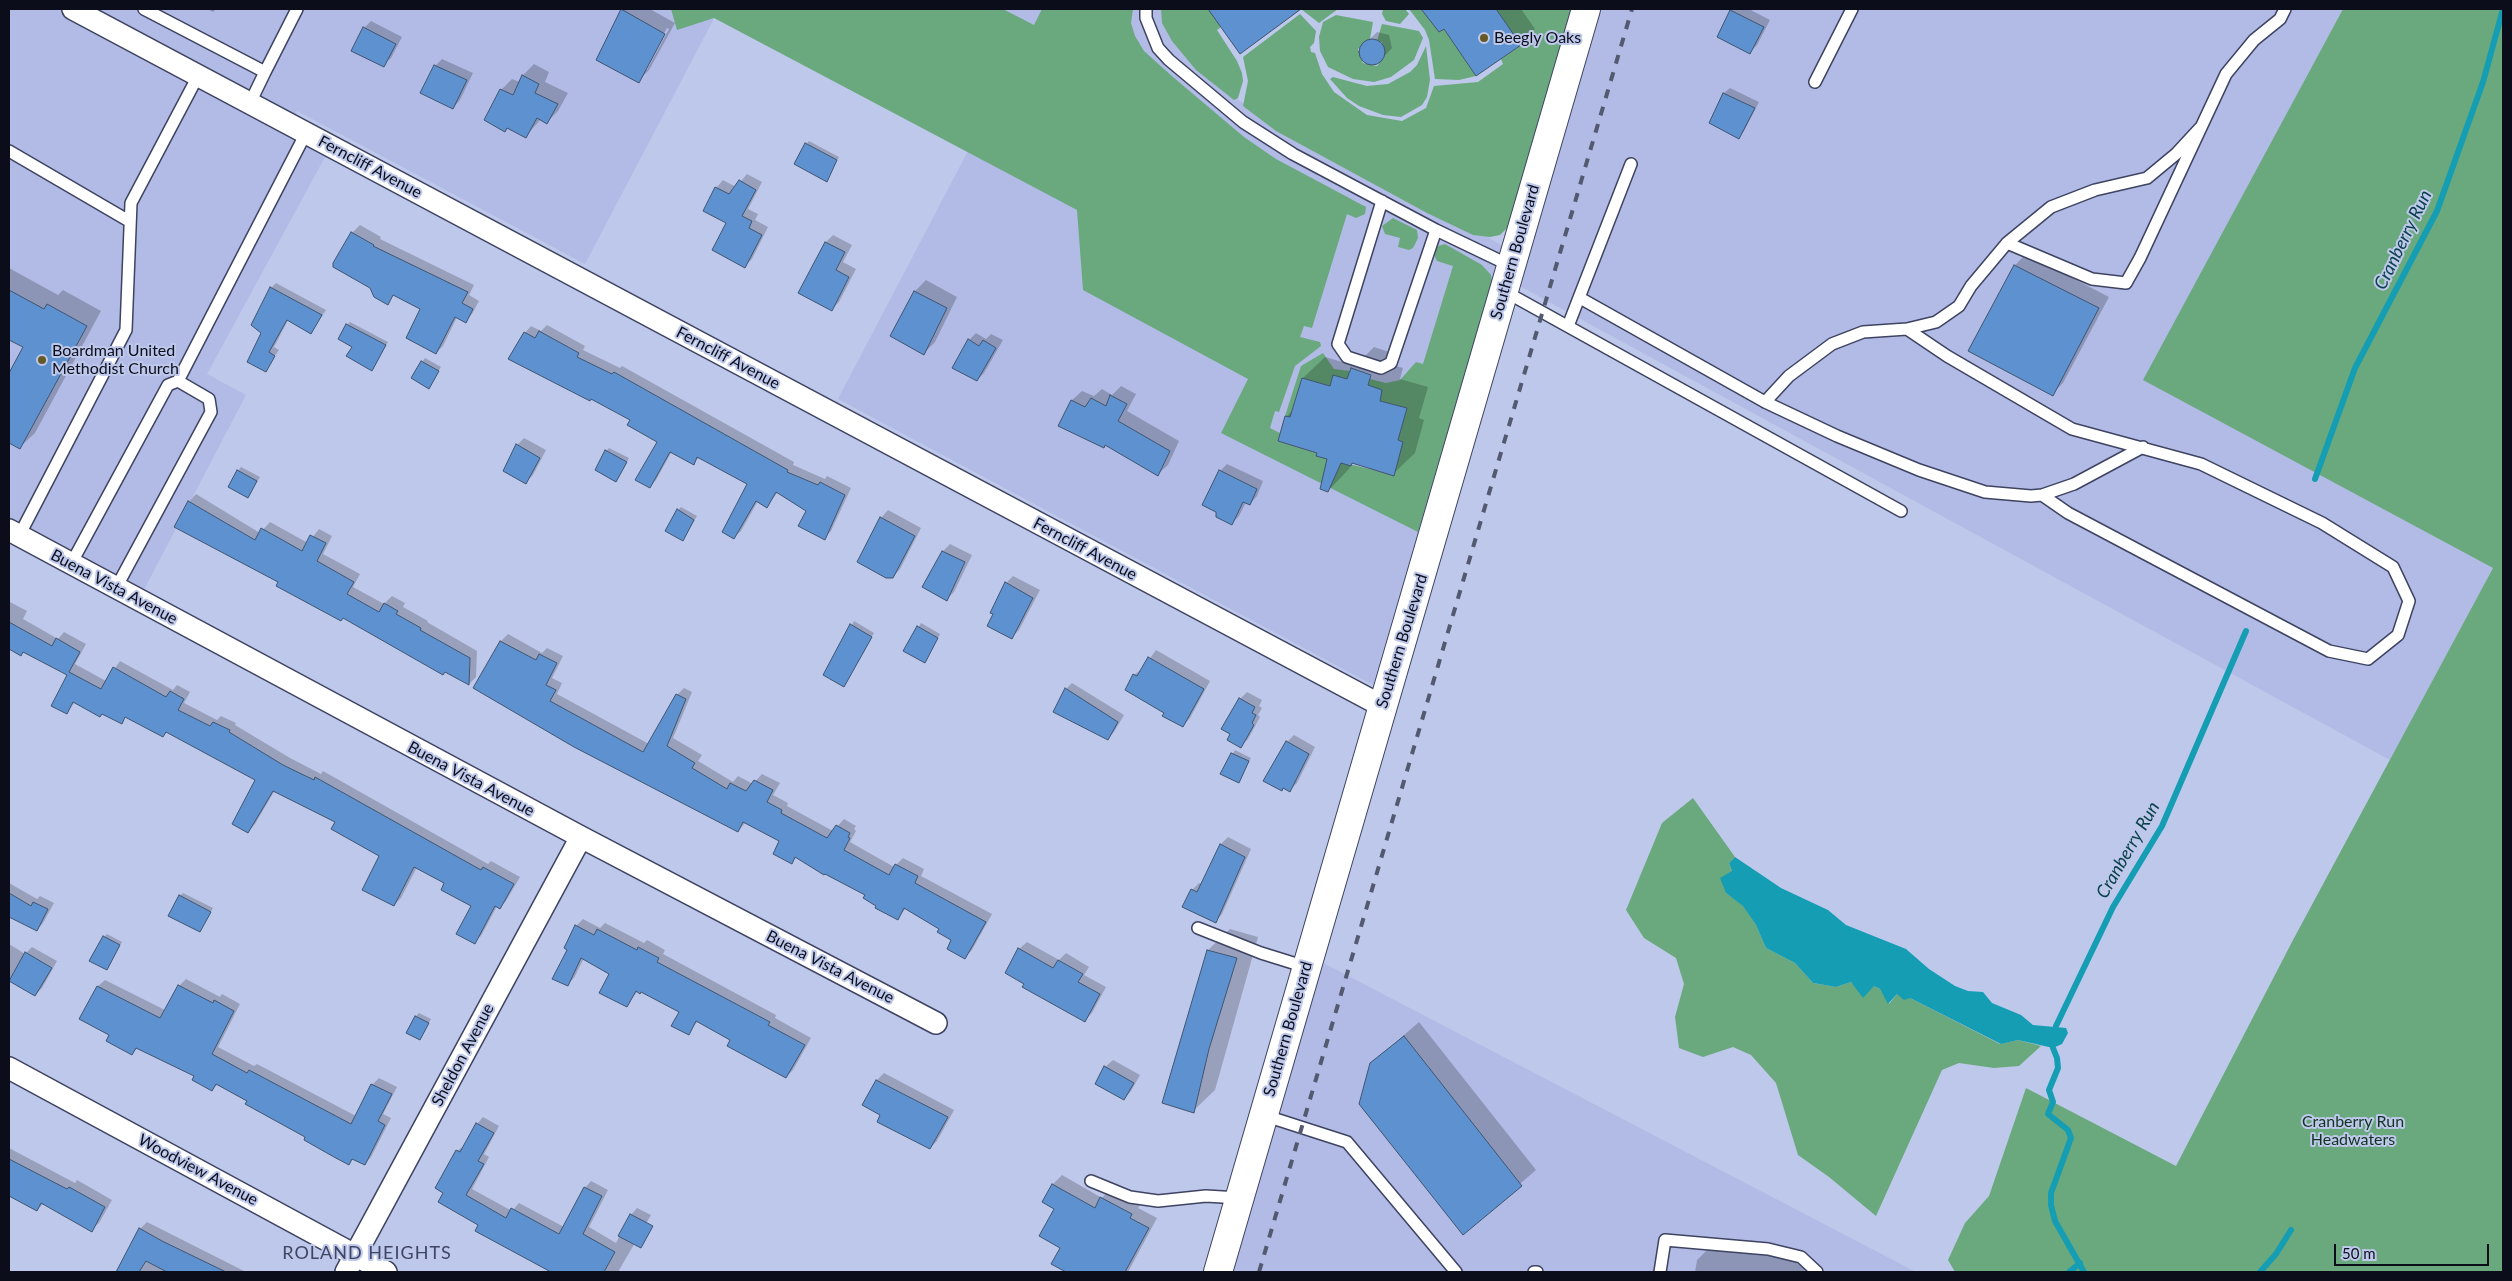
<!DOCTYPE html>
<style>
body{margin:0}
#map{position:relative;width:2512px;height:1281px;overflow:hidden;background:#bec8eb;font-family:Lato,sans-serif}
canvas{display:block}
.frame{position:absolute;inset:0;border:10px solid #0b0e1a;pointer-events:none}
.scale{position:absolute;left:2334px;top:1244px;width:155px;height:22px;box-sizing:border-box;border:2px solid #0b0e1a;border-top:0;padding-left:6px;font-size:15px;line-height:18px;white-space:nowrap;color:#0b0e1a;-webkit-text-stroke:4px #bec8eb;paint-order:stroke}
</style>
<div id="map">
<canvas width="2512" height="1281"></canvas>
<div class="frame"></div>
<div class="scale">50 m</div>
</div>
<script>
const context = document.querySelector('canvas').getContext('2d');
context.lineJoin = 'round';
function fillPath(path, color) { context.fillStyle = color; context.fill(path, 'evenodd'); }
const poly = rows => new Path2D(rows.map(r => 'M' + r).join(''));
function stroke(path, color, width, dash) { context.strokeStyle = color; context.lineWidth = width; context.lineCap = dash ? 'butt' : 'round'; context.setLineDash(dash || []); context.stroke(path); }
function drawText(font, color, halo, rows, align = 'center') {
  context.font = font + ' Lato,sans-serif'; context.lineWidth = 4; context.setLineDash([]); context.textBaseline = 'middle'; context.strokeStyle = halo; context.fillStyle = color; for (const [text, x, y, turn = 0] of rows) {
    context.save(); context.translate(x, y); context.rotate((+turn || 0) * Math.PI / 180); context.textAlign = isNaN(turn) ? turn : align; if (halo) context.strokeText(text, 0, 0); context.fillText(text, 0, 0); context.restore();
  }
}
fillPath(poly([
 [9,9,719,9,585,264,297,111,290,124,331,146,207,374,246,395,138,601,9,531],
 [1003,9,1164,9,1197,68,1277,129,1481,233,1514,253,1586,9,2343,9,2144,380,2493,568,2390,760,1507,279,1432,538,1418,532,1373,685,838,399,1034,25],
 [1310,956,1916,1272,1218,1272]
]), '#b1bbe5');
fillPath(poly([
 [671,9,1003,9,1034,25,1042,9,1133,9,1131,23,1135,36,1144,51,1173,77,1244,137,1276,159,1366,207,1365,214,1356,218,1347,214,1312,328,1304,326,1300,337,1320,342,1321,346,1295,366,1279,412,1275,411,1270,428,1280,433,1278,441,1317,453,1316,456,1394,475,1402,442,1398,440,1407,408,1380,401,1368,385,1370,379,1386,383,1400,380,1416,362,1423,364,1453,266,1437,261,1433,253,1438,246,1445,244,1482,265,1491,275,1492,281,1418,532,1221,433,1248,379,1083,290,1077,210,714,18,677,30],
 [1161,9,1211,9,1221,27,1217,30,1237,61,1242,73,1243,81,1238,98,1234,100,1196,70,1172,41,1162,23],
 [1301,9,1338,9,1319,23],
 [1383,9,1405,9,1409,14,1400,24,1386,21,1382,14],
 [1409,9,1422,9,1439,32,1444,29,1476,76,1459,80,1435,79,1429,40,1425,30],
 [1496,9,1571,9,1507,228,1500,235,1490,237,1473,235,1427,213,1276,131,1243,106,1248,81,1243,57,1300,14,1316,31,1314,43,1310,47,1311,52,1315,53,1322,74,1334,92,1367,115,1402,121,1426,108,1434,86,1478,82,1503,64,1501,59,1521,45],
 [2343,9,2503,9,2503,1272,1955,1272,1948,1260,1965,1223,1989,1196,2026,1088,2176,1166,2293,940,2493,568,2143,380],
 [1336,15,1373,22,1370,39,1358,49,1363,63,1377,66,1385,56,1382,42,1377,41,1382,24,1419,31,1423,38,1414,60,1391,77,1374,82,1353,79,1328,67,1320,51,1319,37,1323,22],
 [1426,46,1430,80,1427,97,1422,105,1401,117,1383,115,1359,106,1347,98,1330,79,1333,77,1367,86,1388,84,1410,72,1417,65],
 [1393,218,1417,230,1418,238,1413,248,1409,250,1398,247,1400,238,1385,234,1382,226],
 [1323,353,1334,369,1350,371,1347,379,1333,376,1330,386,1302,378,1290,417,1285,416,1301,366],
 [1693,798,1735,857,1729,863,1732,871,1726,893,1743,905,1756,925,1766,948,1795,963,1813,983,1836,987,1851,982,1860,991,1874,986,1880,989,1889,1004,1897,994,1910,998,2000,1044,2018,1040,2041,1046,2019,1066,1994,1068,1959,1063,1942,1070,1876,1216,1829,1177,1798,1155,1776,1083,1751,1055,1733,1047,1703,1057,1679,1048,1675,1017,1684,984,1676,958,1644,938,1626,910,1662,823]
]), '#6aa97e');
fillPath(poly([
 [1735,857,1781,888,1828,910,1846,925,1906,949,1929,969,1955,986,1968,991,1983,992,1992,1003,2021,1015,2033,1025,2066,1028,2068,1033,2062,1044,2053,1048,2018,1040,2001,1044,1910,998,1904,1000,1897,994,1888,1004,1880,989,1874,986,1863,998,1851,982,1836,987,1813,983,1795,963,1766,948,1756,925,1743,906,1726,893,1720,878,1732,871,1729,863]
]), '#159db4');
fillPath(poly([
 [207,9,216,9,213,12],
 [623,9,650,9,675,23,649,70,638,81],
 [667,28,669,29,647,70,644,70],
 [1212,9,1299,9,1240,52,1211,10],
 [1423,9,1521,9,1535,29,1521,44,1477,75,1445,28],
 [1733,9,1749,9,1770,20,1757,45,1750,52,1718,36],
 [371,21,402,37,391,58,383,65,364,28],
 [1377,32,1389,35,1392,48,1376,65,1364,62,1360,49],
 [442,59,473,73,460,100,453,108,435,66],
 [534,64,549,72,545,82,568,93,558,111,547,122,541,119,526,136,508,127,505,130,501,90,512,79,520,82,523,75],
 [1730,88,1759,102,1744,131,1739,137,1711,122,1724,93],
 [809,141,839,157,826,180,806,144],
 [747,174,762,182,748,209,758,214,755,220,768,227,752,259,745,266,727,223,705,210,716,188,723,180,736,187],
 [360,225,381,237,380,239,474,285,469,295,479,301,472,314,465,321,457,317,443,346,436,353,422,309,395,294,387,303,371,287,334,264,352,233],
 [833,235,852,245,843,262,856,269,839,302,832,309,800,292,826,242],
 [2026,254,2109,297,2063,383,2052,394,1970,351,2015,265],
 [9,268,58,295,63,290,101,311,35,433,20,447,9,441,9,375,24,347,9,338],
 [926,280,957,297,935,342,924,353,892,335,915,291],
 [276,283,326,310,311,333,288,320,274,347,279,350,265,370,271,288],
 [350,322,388,342,374,366,353,346,347,325],
 [547,325,585,346,583,350,620,368,622,366,794,462,793,465,825,479,827,476,851,488,831,531,824,538,807,510,778,492,767,506,758,501,741,531,734,537,749,483,700,457,693,463,672,451,656,480,649,487,659,442,525,333,531,326,541,331],
 [976,333,986,339,991,334,1003,340,984,373,977,380,969,340],
 [1374,347,1392,353,1389,364,1403,368,1400,379,1428,387,1419,418,1424,420,1415,453,1393,474,1353,462,1349,469,1328,491,1329,458,1318,452,1286,417,1294,409,1303,378,1325,357,1346,363,1355,354,1364,357],
 [425,358,441,367,429,387,422,362],
 [1121,386,1136,394,1127,411,1179,441,1168,465,1158,474,1106,444,1059,425,1072,400,1082,391,1094,396,1102,389,1112,395],
 [524,438,546,450,533,475,526,482,517,445],
 [609,448,629,458,616,481,606,451],
 [1227,464,1263,481,1257,496,1250,504,1246,502,1239,516,1232,523,1220,471],
 [241,467,260,477,248,497,238,471],
 [196,494,260,533,270,522,308,543,319,529,332,536,323,554,360,574,353,587,384,604,392,596,405,603,403,607,428,621,427,622,477,651,476,677,469,684,176,526,189,502],
 [681,507,697,516,683,540,678,510],
 [888,510,921,528,900,569,893,577,859,562,881,518],
 [950,544,972,555,954,592,947,599,924,587,943,551],
 [1013,576,1040,590,1019,630,1011,638,1006,583],
 [10,602,27,611,23,619,58,639,64,632,86,644,75,664,106,681,120,661,173,690,177,685,190,692,184,703,217,720,221,716,236,723,235,725,290,758,321,774,323,771,488,864,491,861,520,877,506,901,500,908,497,906,481,936,474,942,473,905,446,883,417,867,401,898,394,905,381,855,337,822,275,790,255,824,248,831,257,780,167,731,163,736,127,716,121,722,75,702,67,712,69,675,24,651,21,654,9,648],
 [854,621,874,633,844,685,825,675],
 [921,623,940,634,925,661,905,651],
 [508,634,542,653,547,648,563,656,552,678,562,683,557,694,649,744,677,695,684,688,692,692,673,738,702,755,698,761,733,782,738,776,753,784,762,774,780,783,773,795,788,803,787,806,833,831,844,819,856,826,854,829,856,831,850,842,894,867,903,858,924,869,921,876,992,914,972,950,965,957,953,939,941,928,906,908,898,918,878,905,867,894,797,857,791,863,781,840,746,822,738,831,475,687,501,641],
 [1156,650,1210,681,1190,718,1183,726,1134,675,1143,668],
 [1072,683,1124,715,1114,732,1108,739,1066,689],
 [1247,692,1262,700,1259,706,1262,708,1258,715,1260,717,1248,739,1241,746,1240,699],
 [1294,735,1315,747,1297,783,1290,790,1284,787,1282,790,1287,742],
 [1235,750,1251,758,1239,781,1222,773],
 [1228,837,1251,849,1222,914,1215,922,1192,890,1199,883,1202,884,1221,844],
 [9,883,37,899,40,896,54,903,43,923,37,930,9,916],
 [183,893,213,908,200,931,180,896],
 [583,919,600,928,605,923,644,943,647,940,665,950,663,954,776,1015,775,1018,811,1038,793,1070,786,1077,732,1039,698,1021,688,1033,680,1011,642,991,638,991,626,1005,610,974,584,958,574,978,567,985,568,950,576,926],
 [1230,929,1258,937,1215,1090,1193,1111,1164,1102,1208,950],
 [107,934,122,942,106,969,104,937],
 [1027,942,1059,960,1066,953,1089,967,1084,975,1106,987,1092,1013,1085,1020,1026,983,1019,949],
 [9,944,25,954,32,947,57,961,42,988,35,995,9,979],
 [186,979,220,997,222,994,240,1004,218,1047,254,1066,257,1064,356,1116,372,1085,379,1078,397,1087,383,1114,391,1118,371,1157,365,1164,354,1158,349,1163,218,1084,211,1090,196,1075,138,1047,132,1054,111,1035,81,1018,98,986,105,980,165,1010,179,986],
 [419,1013,431,1019,420,1039,416,1016],
 [1419,1022,1536,1170,1463,1233,1371,1064],
 [1113,1060,1140,1075,1131,1091,1124,1099,1105,1067],
 [884,1073,954,1110,937,1141,930,1148,877,1080],
 [483,1117,499,1126,484,1154,489,1157,472,1189,512,1211,519,1203,564,1227,585,1188,591,1181,608,1190,589,1227,616,1243,631,1215,637,1208,651,1215,618,1272,553,1272,477,1230,480,1224,445,1193,457,1151,465,1145,477,1124],
 [9,1148,75,1183,77,1180,112,1200,99,1223,91,1230,44,1203,37,1210,9,1195],
 [1062,1175,1102,1198,1110,1189,1140,1205,1138,1208,1157,1218,1128,1272,1069,1272,1053,1264,1061,1247,1055,1208,1044,1202,1053,1184],
 [147,1222,246,1272,118,1272,140,1229],
 [1712,1245,1805,1259,1804,1272,1695,1272,1697,1260]
]), '#0003');
stroke(poly([
 [2315,479,2355,368,2437,211,2483,82,2503,9],
 [2056,1026,2113,907,2162,826,2246,631],
 [2053,1048,2057,1058,2058,1068,2049,1090,2053,1102,2048,1114,2068,1130,2071,1138,2051,1193,2051,1205,2055,1221,2084,1272],
 [2069,1272,2080,1263],
 [2260,1272,2276,1254,2291,1230]
]), '#159db4', 6);
const building = poly([
 [621,9,665,34,639,83,596,60,621,9],
 [1208,9,1301,9,1240,54,1208,9],
 [1421,9,1496,9,1521,45,1476,76,1444,29,1439,32,1421,9],
 [1730,10,1764,27,1750,54,1717,37,1730,10],
 [363,27,396,44,384,67,351,51,363,27],
 '1359 52a13 13 0 1 1 26 0a13 13 0 1 1-26 0Z',
 [434,65,467,80,453,109,420,93,434,65],
 [522,75,539,84,535,93,558,104,547,124,537,118,526,138,507,128,505,132,484,120,500,89,513,95,522,75],
 [1723,93,1755,108,1739,139,1709,123,1723,93],
 [805,143,837,160,827,182,794,164,805,143],
 [739,180,756,190,742,216,752,221,749,228,762,235,745,268,712,250,726,223,703,211,715,187,729,194,739,180],
 [351,232,374,245,373,246,468,292,462,303,473,309,466,323,455,317,436,354,406,338,420,309,393,295,388,305,374,297,370,288,333,267,333,263,351,232],
 [825,242,845,252,836,270,849,277,832,311,798,293,825,242],
 [2014,265,2099,308,2053,396,1968,351,2014,265],
 [270,287,322,315,311,334,287,320,269,352,275,356,266,372,247,362,261,333,251,325,270,287],
 [9,290,44,309,47,304,87,326,20,449,9,443,9,373,23,347,9,340,9,290],
 [914,291,947,308,924,355,890,336,914,291],
 [346,324,386,345,372,371,346,356,352,347,338,339,346,324],
 [539,331,579,353,577,357,612,374,614,372,788,470,787,472,818,485,820,482,845,495,825,540,798,526,806,511,776,492,767,508,756,501,734,539,722,532,747,484,697,457,694,465,670,452,650,488,635,480,657,442,627,425,630,420,591,399,590,401,508,359,524,332,535,338,539,331],
 [968,339,979,346,983,340,996,348,977,381,952,368,968,339],
 [421,361,439,371,429,389,411,378,421,361],
 [1351,368,1371,375,1368,385,1382,390,1380,401,1407,408,1398,440,1403,442,1394,476,1352,463,1351,466,1341,463,1328,492,1320,489,1327,459,1316,456,1317,453,1278,441,1285,416,1290,417,1302,378,1330,386,1333,375,1347,379,1351,368],
 [1110,395,1127,404,1118,421,1170,451,1158,476,1105,445,1104,448,1058,426,1071,400,1085,407,1091,398,1106,406,1110,395],
 [516,444,540,458,526,484,503,471,516,444],
 [605,450,627,462,616,482,595,470,605,450],
 [237,470,257,481,248,498,228,487,237,470],
 [1219,470,1257,489,1250,505,1243,502,1232,525,1216,517,1216,512,1202,505,1219,470],
 [188,501,255,540,261,528,302,551,310,535,326,543,317,561,354,582,347,594,379,612,384,603,398,611,396,614,421,628,420,630,470,658,469,685,445,672,443,675,343,618,341,621,276,586,278,582,174,527,188,501],
 [677,509,694,520,683,541,665,531,677,509],
 [880,517,915,536,893,578,886,578,857,562,880,517],
 [942,551,965,562,947,601,922,587,942,551],
 [1005,582,1033,598,1012,639,987,626,993,614,990,613,1005,582],
 [9,622,52,646,56,638,80,652,69,672,101,689,113,667,166,697,170,691,184,699,178,710,210,726,213,722,230,730,229,732,283,765,314,780,315,777,481,870,483,867,514,884,500,909,495,906,475,944,456,934,471,906,441,890,444,883,414,867,394,906,362,890,379,856,331,829,335,822,273,791,248,833,232,824,255,780,166,732,163,737,125,717,122,724,102,714,100,717,73,702,67,714,51,706,67,675,23,652,21,656,9,649,9,622],
 [850,624,872,637,844,687,823,675,850,624],
 [917,626,938,638,925,663,903,651,917,626],
 [500,641,536,660,539,654,557,663,546,685,556,690,550,701,643,752,676,694,686,699,667,746,695,763,692,768,727,789,730,783,746,791,754,780,773,790,767,802,782,810,781,813,827,838,836,825,850,833,848,837,850,838,844,850,889,875,895,864,918,876,915,883,986,922,965,959,947,949,951,940,937,932,939,929,904,908,898,920,875,908,876,906,863,898,865,895,825,874,824,875,795,857,792,864,773,854,779,841,743,822,738,832,574,747,473,688,500,641],
 [1148,657,1204,689,1183,727,1162,716,1164,713,1125,690,1133,674,1137,676,1148,657],
 [1065,688,1118,722,1108,740,1053,712,1065,688],
 [1239,698,1255,707,1252,713,1256,715,1252,723,1254,725,1241,748,1227,740,1230,734,1221,729,1239,698],
 [1286,741,1309,754,1290,792,1283,788,1282,791,1263,781,1286,741],
 [1231,753,1249,761,1239,783,1220,774,1231,753],
 [1220,844,1245,857,1216,923,1182,907,1191,889,1197,892,1220,844],
 [9,893,31,906,33,902,48,909,37,931,9,917,9,893],
 [179,895,211,912,200,932,168,916,179,895],
 [575,925,594,935,597,929,637,950,638,947,659,958,657,962,770,1022,768,1025,805,1045,786,1078,727,1046,730,1040,696,1021,689,1035,671,1026,679,1012,641,992,640,994,636,991,627,1007,599,993,609,974,581,958,568,986,552,979,567,950,564,948,575,925],
 [103,936,120,945,107,970,89,961,103,936],
 [1018,948,1053,968,1058,960,1083,974,1078,982,1100,994,1085,1022,1022,987,1024,984,1005,973,1018,948],
 [1207,950,1237,958,1209,1049,1194,1113,1162,1103,1207,950],
 [25,952,52,968,35,996,9,981,25,952],
 [178,985,213,1003,214,1000,234,1011,212,1054,247,1073,249,1070,351,1124,371,1084,392,1094,378,1121,385,1125,365,1165,352,1159,349,1165,334,1157,304,1140,305,1137,245,1104,247,1101,216,1084,212,1091,192,1080,194,1076,136,1048,132,1055,106,1041,109,1035,79,1019,97,986,160,1018,178,985],
 [415,1016,429,1023,420,1040,406,1033,415,1016],
 [1404,1036,1522,1186,1463,1235,1359,1104,1370,1063,1404,1036],
 [1104,1066,1134,1083,1124,1100,1095,1084,1104,1066],
 [876,1080,948,1117,930,1149,877,1122,880,1115,862,1105,876,1080],
 [476,1123,494,1133,478,1161,484,1164,466,1195,506,1218,511,1208,559,1234,584,1187,602,1196,583,1234,615,1252,604,1272,551,1272,475,1231,478,1225,438,1202,443,1193,435,1188,456,1150,460,1152,476,1123],
 [9,1159,67,1189,69,1187,105,1207,92,1232,41,1203,37,1211,9,1196,9,1159],
 [1052,1184,1095,1208,1100,1197,1132,1214,1130,1218,1149,1228,1125,1272,1066,1272,1051,1264,1060,1248,1039,1236,1054,1209,1042,1202,1052,1184],
 [630,1214,653,1226,641,1248,618,1236,630,1214],
 [139,1228,162,1241,226,1272,167,1272,146,1261,139,1272,116,1272,139,1228]
]);
fillPath(building, '#5d91cf');
stroke(building, '#405570', 1);
const lane = poly([
 [144,9,265,72,250,103],
 [1146,9,1146,18,1158,48,1169,60,1243,122,1293,154,1436,230,1511,266],
 [265,72,297,9],
 [1815,82,1852,9],
 [9,151,129,221],
 [1382,201,1338,344,1347,357,1381,368,1391,363,1436,230],
 [2007,243,2092,279,2126,283,2140,258,2226,74,2254,40,2280,19,2285,9],
 [1504,291,1901,511],
 [1580,298,1765,402,1837,436,1919,470,1985,492,2031,496,2042,495,2074,484,2143,447],
 [1568,326,1631,164],
 [1907,329,1947,356,2072,429,2201,464,2322,523,2393,567,2409,601,2398,635,2368,659,2329,651,2068,513,2042,495],
 [1765,402,1789,376,1832,344,1863,332,1907,329,1936,322,1959,306,1971,286,2007,243,2051,207,2095,190,2147,178,2176,154,2200,128],
 [19,536,126,330,131,203,198,76],
 [71,564,168,385,178,381],
 [116,588,211,412,209,399,178,381,306,133],
 [1198,928,1261,953,1306,967],
 [1263,1115,1347,1142,1456,1272],
 [1091,1181,1130,1197,1158,1201,1206,1196,1239,1198],
 [1534,1272,1537,1272],
 [1660,1272,1665,1240,1768,1249,1801,1257,1817,1272]
]);
const street = poly([
 [73,9,1382,706],
 [9,530,581,837,936,1023],
 [9,1068,386,1272],
 [346,1272,581,837]
]);
const secondary = poly([
 [1218,1272,1586,9]
]);
stroke(lane, '#3d4361', 14);
stroke(street, '#3d4361', 24);
stroke(secondary, '#3d4361', 30);
stroke(lane, '#fff', 11);
stroke(street, '#fff', 21);
stroke(secondary, '#fff', 28);
stroke(poly([
 [1259,1272,1632,9]
]), '#53596e', 4, [9, 9]);
for (const [x, y, r, color] of [
 [1484,38,5,"#675926"],
 [42,360,5,"#675926"]
]) { const dot = new Path2D(); dot.arc(x, y, r, 0, 2 * Math.PI); context.fillStyle = color; context.fill(dot); stroke(dot, '#bec8eb', 2); }
drawText('16px', '#0b0e1a', '#bec8eb', [
 ["Beegly Oaks",1494,38],
 ["Boardman United",52,351],
 ["Methodist Church",52,369]
], 'left');
drawText('16px', '#0b0e1a', '#bec8eb', [
 ["Ferncliff Avenue",370,167,28],
 ["Southern Boulevard",1515,252,-74],
 ["Ferncliff Avenue",728,358,28],
 ["Ferncliff Avenue",1085,549,28],
 ["Buena Vista Avenue",114,587,28],
 ["Southern Boulevard",1402,641,-73],
 ["Buena Vista Avenue",471,779,28],
 ["Buena Vista Avenue",830,967,27],
 ["Southern Boulevard",1288,1029,-74],
 ["Sheldon Avenue",463,1055,-62],
 ["Woodview Avenue",198,1170,28]
]);
drawText('16px', '#11331e', '#bec8eb', [
 ["Cranberry Run",2353,1122],
 ["Headwaters",2353,1140]
]);
drawText('italic 18px', '#0a404b', '#bec8eb', [
 ["Cranberry Run",2403,240,-64],
 ["Cranberry Run",2128,850,-60]
]);
context.letterSpacing = '1px';
drawText('18px', '#3f4563', '#bec8eb', [
 ["ROLAND HEIGHTS",367,1253]
]);
context.letterSpacing = '0px';
</script>
